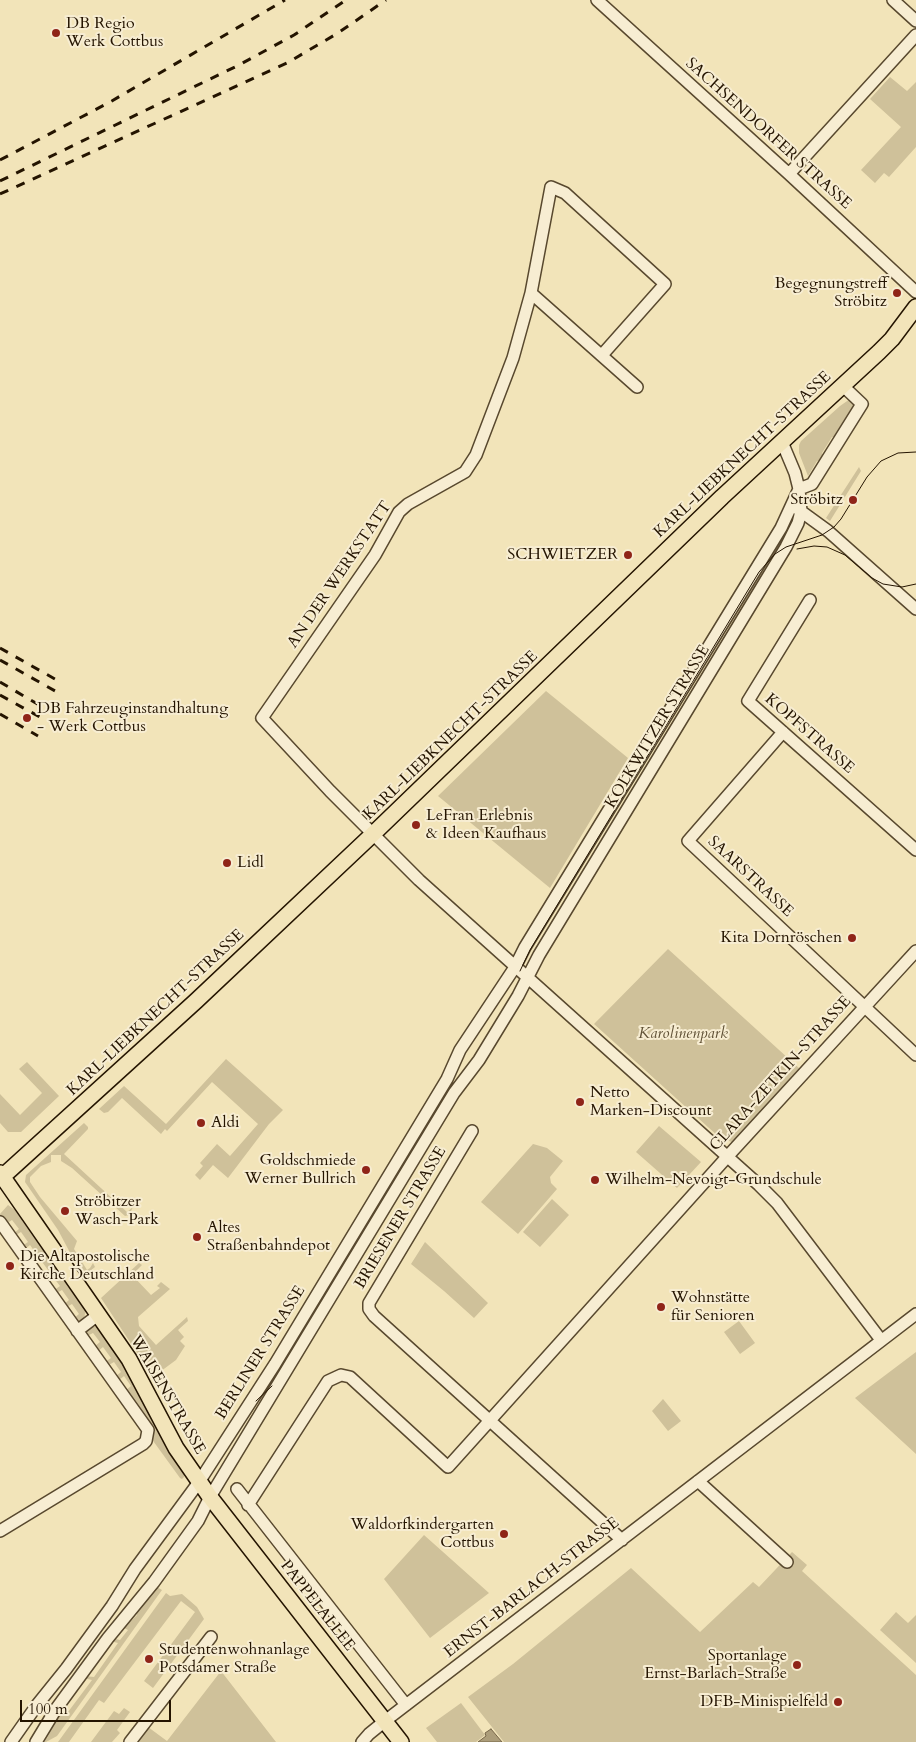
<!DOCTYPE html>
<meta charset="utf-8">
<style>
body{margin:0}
#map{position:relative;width:916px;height:1742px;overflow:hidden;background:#f2e4b9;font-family:Cardo,serif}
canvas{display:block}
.scale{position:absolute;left:20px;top:1700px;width:151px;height:22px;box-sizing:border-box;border:2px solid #241400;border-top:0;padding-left:6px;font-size:15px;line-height:18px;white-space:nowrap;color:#241400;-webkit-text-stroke:4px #f7edd2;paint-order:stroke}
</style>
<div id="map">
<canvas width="916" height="1742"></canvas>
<div class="scale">100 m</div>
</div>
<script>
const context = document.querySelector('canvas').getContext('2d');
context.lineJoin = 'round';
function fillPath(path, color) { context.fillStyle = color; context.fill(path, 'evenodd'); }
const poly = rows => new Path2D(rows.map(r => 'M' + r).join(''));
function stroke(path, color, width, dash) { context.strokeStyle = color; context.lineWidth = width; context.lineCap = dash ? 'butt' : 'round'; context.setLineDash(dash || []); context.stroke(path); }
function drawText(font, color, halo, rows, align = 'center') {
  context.font = font + ' Cardo,serif'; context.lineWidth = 4; context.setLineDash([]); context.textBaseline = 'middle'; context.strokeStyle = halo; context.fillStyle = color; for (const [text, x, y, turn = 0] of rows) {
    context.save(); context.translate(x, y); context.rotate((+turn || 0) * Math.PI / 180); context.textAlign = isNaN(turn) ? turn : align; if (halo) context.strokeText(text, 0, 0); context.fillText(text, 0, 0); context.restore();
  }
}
fillPath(poly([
 [890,77,907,91,916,82,916,147,889,177,884,173,875,183,861,170,901,127,870,99],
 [850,399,854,405,854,411,837,437,832,437,822,453,824,458,823,460,817,461,808,476,799,453,799,445,801,441,840,406],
 [859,467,861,471,830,521,826,518],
 [546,691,628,758,550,888,438,796],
 [668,949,800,1069,734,1143,719,1137,594,1024],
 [226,1059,283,1110,269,1124,228,1178,213,1165,200,1180,195,1175,203,1166,200,1163,217,1144,230,1156,258,1124,212,1082,167,1131,165,1129,161,1134,122,1098,108,1112,104,1113,99,1109,124,1086,166,1124],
 [27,1062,59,1096,21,1132,8,1132,0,1123,0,1094,20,1115,42,1093,19,1069],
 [84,1123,88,1127,88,1129,64,1154,127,1212,133,1207,129,1215,125,1216,72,1168,61,1161,61,1155,51,1155,51,1162,41,1166,30,1177,30,1182,40,1197,77,1241,74,1249,87,1270,90,1268,93,1263,95,1267,85,1275,75,1262,58,1230,25,1182,26,1175],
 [659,1126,701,1162,677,1188,636,1152],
 [533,1144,547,1148,563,1161,550,1177,551,1183,557,1189,518,1234,481,1202],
 [552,1199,569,1215,540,1247,523,1232],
 [8,1205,15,1210,86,1310,84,1318,82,1320,77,1321,73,1319,79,1314,72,1304,65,1308,63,1305,69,1300,62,1290,55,1294,53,1291,60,1286,50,1273,43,1278,41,1274,48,1270,40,1259,34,1264,31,1260,37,1255,30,1245,24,1250,22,1246,28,1242,21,1232,14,1236,13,1234,19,1229,12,1220,6,1224,0,1216,0,1214],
 [425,1242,488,1303,474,1318,444,1291,411,1264],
 [139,1263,142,1265,132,1275,151,1295,160,1288,157,1286,161,1282,170,1289,138,1317,139,1326,156,1345,187,1317,188,1321,178,1330,184,1337,180,1341,185,1346,176,1360,153,1377,101,1298],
 [739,1321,755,1343,740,1354,724,1332],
 [91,1327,98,1327,122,1363,168,1449,184,1474,184,1477,182,1479,180,1478,151,1438,125,1391,131,1386,124,1376,118,1381,115,1377,121,1372,114,1362,107,1366,105,1362,111,1358,103,1347,97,1352,94,1347,100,1342,93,1333,87,1336,87,1330],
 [916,1352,916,1454,855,1398],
 [663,1399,681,1421,668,1431,652,1411],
 [424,1535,489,1593,430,1638,384,1579],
 [792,1552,807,1565,802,1571,916,1675,916,1742,504,1742,468,1697,513,1664,631,1568,700,1632,753,1582,759,1587],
 [157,1587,162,1590,57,1736,46,1742,40,1742,59,1711,68,1712,92,1680,83,1678,85,1676,94,1677,118,1643,110,1641,111,1638,120,1640,128,1630,124,1628,137,1615,135,1611],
 [166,1593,170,1596,182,1594,197,1607,204,1619,153,1688,144,1681,195,1612,181,1601,104,1703,99,1700,69,1742,58,1742],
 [896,1612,908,1623,916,1615,916,1663,880,1630],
 [221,1671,276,1742,137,1742,148,1727,167,1741],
 [461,1703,485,1735,476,1742,437,1742,426,1728],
 [124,1708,130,1712,117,1730,120,1733,112,1742,91,1742,114,1711,119,1714]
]), '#cfc19a');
const water = poly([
 [491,1729,502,1742,478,1742,486,1736,485,1733,491,1729]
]);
fillPath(water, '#ac9d7a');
stroke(water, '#766649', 1);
const minor = poly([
 [597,0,789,174,916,292],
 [893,0,916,21],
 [789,174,916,35],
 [531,293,637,387],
 [602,355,665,284,565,193,551,187,531,293,513,358,476,455,465,472,408,504,399,512,375,555,262,718,330,791,419,880,759,1185,777,1203,881,1340],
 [795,507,828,531,916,609],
 [810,600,748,701,916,850],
 [783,732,688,841,916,1055],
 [472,1131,369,1303,369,1309,374,1316,622,1540],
 [0,1222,148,1430,146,1441,143,1444,0,1531],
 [77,1331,98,1315],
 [698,1481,787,1562],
 [237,1489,406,1705],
 [248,1505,328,1381,341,1375,350,1377,448,1467,727,1157,916,951],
 [11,1742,37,1705,66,1669,112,1606,135,1569,199,1482,275,1364,447,1079,460,1050,515,967,525,947,781,528,799,489,812,484,862,404,843,386],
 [36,1742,56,1709,108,1638,154,1582,198,1521,210,1497,454,1093,479,1060,518,996,539,955,786,547,798,523,801,511,799,489,795,473,782,442],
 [130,1742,211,1637],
 [362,1742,369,1734,385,1721,916,1314]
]);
const major = poly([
 [0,1173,129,1359,176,1448,210,1497,401,1742],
 [0,1179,196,1001,373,834,722,497,879,352,892,339,916,307]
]);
stroke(minor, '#58482e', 14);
stroke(major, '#241400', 18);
stroke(minor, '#f7edd2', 11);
stroke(major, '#f2e4b9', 15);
stroke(poly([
 [797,549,814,546,827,547,845,555,872,578,883,584,902,587,916,584],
 [520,971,530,950,759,572,775,554,786,547,822,535,834,527,841,519,867,477,881,461,898,453,916,452],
 [256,1401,272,1386]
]), '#241400', 1);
stroke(poly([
 [0,160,110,102,285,0],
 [0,181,239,65,294,35,346,0],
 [0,194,287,63,338,33,386,0],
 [0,648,62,683],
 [0,660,57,692],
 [0,682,51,712],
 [0,695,47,721],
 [0,714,38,736]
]), '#241400', 3, [9, 9]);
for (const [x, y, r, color] of [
 [56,33,5,"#8f2418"],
 [897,293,5,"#8f2418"],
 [853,500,5,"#8f2418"],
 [628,555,5,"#8f2418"],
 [27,718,5,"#8f2418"],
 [416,825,5,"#8f2418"],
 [227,863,5,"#8f2418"],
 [852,938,5,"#8f2418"],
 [580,1102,5,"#8f2418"],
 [201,1123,5,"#8f2418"],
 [366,1170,5,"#8f2418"],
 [595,1180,5,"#8f2418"],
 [65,1211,5,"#8f2418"],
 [197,1237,5,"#8f2418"],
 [10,1266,5,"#8f2418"],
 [661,1307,5,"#8f2418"],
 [504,1534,5,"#8f2418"],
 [149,1659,5,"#8f2418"],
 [797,1665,5,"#8f2418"],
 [838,1702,5,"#8f2418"]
]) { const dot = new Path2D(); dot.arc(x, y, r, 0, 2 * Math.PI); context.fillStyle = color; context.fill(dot); stroke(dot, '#f7edd2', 2); }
drawText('16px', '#241400', '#f7edd2', [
 ["DB Regio",66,24],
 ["Werk Cottbus",66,42],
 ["Begegnungstreff",887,284,"right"],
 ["Ströbitz",887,302,"right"],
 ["Ströbitz",843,500,"right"],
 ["SCHWIETZER",618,555,"right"],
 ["DB Fahrzeuginstandhaltung",37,709],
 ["- Werk Cottbus",37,727],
 ["LeFran Erlebnis",426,816],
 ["& Ideen Kaufhaus",426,834],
 ["Lidl",237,863],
 ["Kita Dornröschen",842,938,"right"],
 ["Netto",590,1093],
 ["Marken-Discount",590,1111],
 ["Aldi",211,1123],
 ["Goldschmiede",356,1161,"right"],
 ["Werner Bullrich",356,1179,"right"],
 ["Wilhelm-Nevoigt-Grundschule",605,1180],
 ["Ströbitzer",75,1202],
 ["Wasch-Park",75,1220],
 ["Altes",207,1228],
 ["Straßenbahndepot",207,1246],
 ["Die Altapostolische",20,1257],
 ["Kirche Deutschland",20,1275],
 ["Wohnstätte",671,1298],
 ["für Senioren",671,1316],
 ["Waldorfkindergarten",494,1525,"right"],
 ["Cottbus",494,1543,"right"],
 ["Studentenwohnanlage",159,1650],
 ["Potsdamer Straße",159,1668],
 ["Sportanlage",787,1656,"right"],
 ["Ernst-Barlach-Straße",787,1674,"right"],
 ["DFB-Minispielfeld",828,1702,"right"]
], 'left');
drawText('16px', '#241400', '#f7edd2', [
 ["SACHSENDORFER STRASSE",768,134,42],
 ["KARL-LIEBKNECHT-STRASSE",743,455,-43],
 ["AN DER WERKSTATT",340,575,-56],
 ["KOLKWITZER STRASSE",658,727,-59],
 ["KOPFSTRASSE",809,734,41],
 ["KARL-LIEBKNECHT-STRASSE",451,736,-44],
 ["SAARSTRASSE",750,877,43],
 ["KARL-LIEBKNECHT-STRASSE",156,1013,-43],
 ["CLARA-ZETKIN-STRASSE",781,1074,-48],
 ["BRIESENER STRASSE",401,1218,-59],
 ["BERLINER STRASSE",261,1353,-58],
 ["WAISENSTRASSE",167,1395,60],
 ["ERNST-BARLACH-STRASSE",532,1588,-38],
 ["PAPPELALLEE",317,1606,52]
]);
drawText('italic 16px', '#605136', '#f7edd2', [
 ["Karolinenpark",683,1034]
]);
</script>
